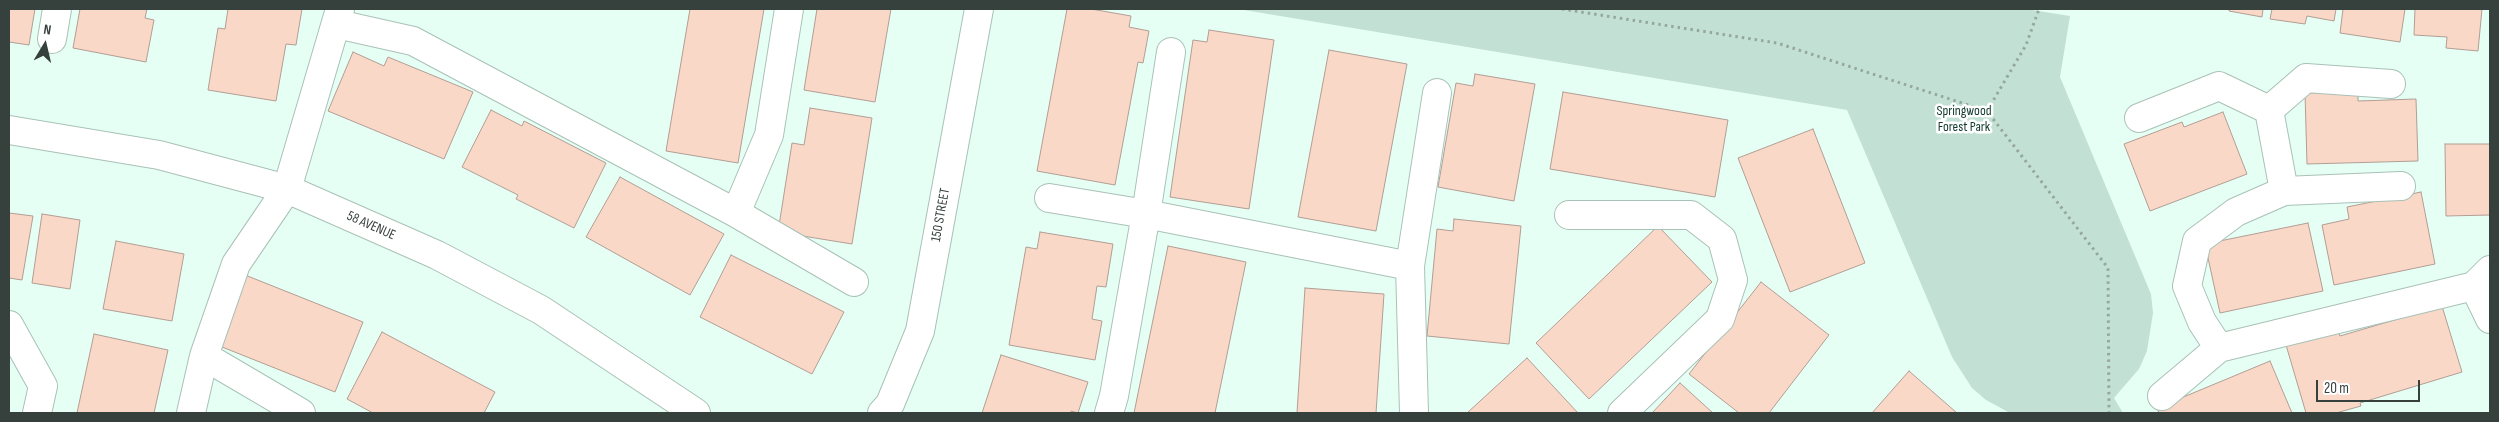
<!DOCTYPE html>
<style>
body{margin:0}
#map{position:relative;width:2499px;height:422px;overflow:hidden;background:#e6fff5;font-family:"Sofia Sans Condensed",sans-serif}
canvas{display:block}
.frame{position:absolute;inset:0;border:10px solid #36403c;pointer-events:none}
.north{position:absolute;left:20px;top:20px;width:50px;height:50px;-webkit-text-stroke:4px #fff;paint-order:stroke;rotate:9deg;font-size:14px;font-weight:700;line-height:20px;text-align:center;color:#36403c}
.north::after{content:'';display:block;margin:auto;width:18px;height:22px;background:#36403c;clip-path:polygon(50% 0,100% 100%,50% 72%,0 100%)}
.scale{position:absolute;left:2316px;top:380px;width:104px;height:22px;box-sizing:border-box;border:2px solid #36403c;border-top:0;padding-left:6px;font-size:15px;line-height:18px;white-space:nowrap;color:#36403c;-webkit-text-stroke:4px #fff;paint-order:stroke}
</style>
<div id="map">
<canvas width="2499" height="422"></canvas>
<div class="frame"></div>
<div class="north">N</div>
<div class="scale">20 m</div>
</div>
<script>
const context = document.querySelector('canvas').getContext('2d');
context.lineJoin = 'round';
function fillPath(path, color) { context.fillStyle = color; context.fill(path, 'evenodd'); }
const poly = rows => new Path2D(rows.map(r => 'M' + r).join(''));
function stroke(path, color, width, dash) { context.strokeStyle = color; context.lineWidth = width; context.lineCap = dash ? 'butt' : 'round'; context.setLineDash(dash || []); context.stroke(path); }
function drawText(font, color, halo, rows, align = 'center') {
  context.font = font + ' "Sofia Sans Condensed",sans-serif'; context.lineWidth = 5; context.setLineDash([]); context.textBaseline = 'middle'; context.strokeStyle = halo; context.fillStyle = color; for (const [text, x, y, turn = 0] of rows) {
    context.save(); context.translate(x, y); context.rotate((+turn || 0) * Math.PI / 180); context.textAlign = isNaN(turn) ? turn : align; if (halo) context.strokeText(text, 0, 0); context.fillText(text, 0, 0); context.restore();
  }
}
fillPath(poly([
 [1238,9,2026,9,2070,16,2060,77,2151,294,2153,313,2147,351,2139,369,2114,398,2123,413,2010,413,1986,400,1972,388,1952,357,1847,110]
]), '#c3e0d4');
const building = poly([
 [9,9,35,9,29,45,9,42,9,9],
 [80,9,147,9,145,18,154,20,146,62,73,48,80,9],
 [228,9,302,9,296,45,286,44,276,101,208,90,218,28,225,29,228,9],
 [690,9,764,9,738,163,666,151,690,9],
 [817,9,891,9,875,102,804,90,817,9],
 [1067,9,1091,9,1131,16,1129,27,1149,31,1143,63,1138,62,1115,185,1037,171,1067,9],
 [2229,9,2263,9,2262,17,2229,11,2229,9],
 [2272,9,2336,9,2334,21,2307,16,2305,24,2270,19,2272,9],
 [2343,9,2405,9,2400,42,2340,33,2343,9],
 [2415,9,2482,9,2478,51,2446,48,2447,37,2414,35,2415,9],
 [1209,30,1274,40,1249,209,1170,197,1193,40,1207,42,1209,30],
 [1329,50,1407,64,1376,231,1298,217,1329,50],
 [353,52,384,66,388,57,473,92,444,159,328,111,353,52],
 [1475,74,1535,84,1514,201,1438,187,1456,83,1473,86,1475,74],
 [1563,92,1728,120,1715,197,1550,169,1563,92],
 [2358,92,2358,101,2416,99,2418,161,2307,164,2305,93,2358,92],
 [810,108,872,118,852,244,778,232,792,143,804,145,810,108],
 [491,110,522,126,524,121,606,163,574,228,516,199,518,195,462,167,491,110],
 [2223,112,2247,174,2150,211,2124,144,2182,122,2184,127,2223,112],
 [1813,129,1865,263,1790,292,1738,158,1813,129],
 [2445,144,2490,144,2490,215,2446,216,2445,144],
 [620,177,724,234,690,295,586,237,620,177],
 [2421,192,2435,264,2334,285,2322,225,2349,219,2347,207,2421,192],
 [9,213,33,216,22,280,9,278,9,213],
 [42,214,80,220,70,289,32,283,42,214],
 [1454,219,1521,226,1509,344,1427,336,1437,229,1453,231,1454,219],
 [2308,223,2323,291,2220,313,2205,244,2308,223],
 [1658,226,1712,282,1589,399,1536,343,1658,226],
 [1040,232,1113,244,1106,287,1097,286,1092,319,1102,321,1095,360,1009,345,1026,247,1037,249,1040,232],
 [116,241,184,254,172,321,103,309,116,241],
 [1168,246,1246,262,1215,413,1134,413,1168,246],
 [731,255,844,312,812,374,700,317,731,255],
 [245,275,363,322,335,392,217,345,245,275],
 [1761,282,1829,335,1769,413,1739,413,1689,374,1761,282],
 [1305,288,1384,294,1376,413,1297,413,1305,288],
 [2442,306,2462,372,2360,403,2361,406,2336,413,2306,413,2286,345,2338,330,2340,336,2442,306],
 [382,332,495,392,484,413,373,413,347,399,382,332],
 [94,334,168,350,154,413,77,413,94,334],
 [1001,355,1088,382,1078,413,1071,411,1071,413,982,413,1001,355],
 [1527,358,1578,413,1467,413,1527,358],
 [2270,361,2292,413,2159,413,2157,408,2270,361],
 [1909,371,1957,413,1872,413,1909,371],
 [1680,383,1713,413,1652,413,1680,383]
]);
fillPath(building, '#f9d8c8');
stroke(building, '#b29d93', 1);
const minor = poly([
 [337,24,413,41,736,213,854,282],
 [52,39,57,9],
 [2139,118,2219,86,2269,110],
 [9,130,159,155,287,189,437,255,541,310,696,413],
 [2284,191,2269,110,2306,78,2391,84],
 [1049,198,1146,214,1410,266],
 [736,213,769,135,789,9],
 [1569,215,1691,215,1722,239,1733,280,1720,319,1622,413],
 [2474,286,2490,319],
 [9,325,43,386,37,413],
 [2219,348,2202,322,2187,286,2197,241,2236,212,2284,191,2401,186],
 [2162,396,2219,348,2474,286,2490,270],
 [191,413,204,356],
 [301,413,204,356,236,264,287,189,340,9],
 [882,413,890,404,920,331,979,9],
 [1109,413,1114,396,1146,214,1171,52],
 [1414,413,1410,266,1437,93]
]);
stroke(minor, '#a9c1b7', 30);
stroke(poly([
 [1562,9,1777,43,1987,111,2108,268,2109,413],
 [1987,111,2026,45,2039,9]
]), '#95a7a0', 3, [2.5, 4]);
stroke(minor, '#fff', 28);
drawText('14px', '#11392d', '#fff', [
 ["Springwood",1964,111],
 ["Forest Park",1964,127]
]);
drawText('14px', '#36403c', '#fff', [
 ["150 STREET",941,215,-80],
 ["58 AVENUE",371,226,24]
]);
</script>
